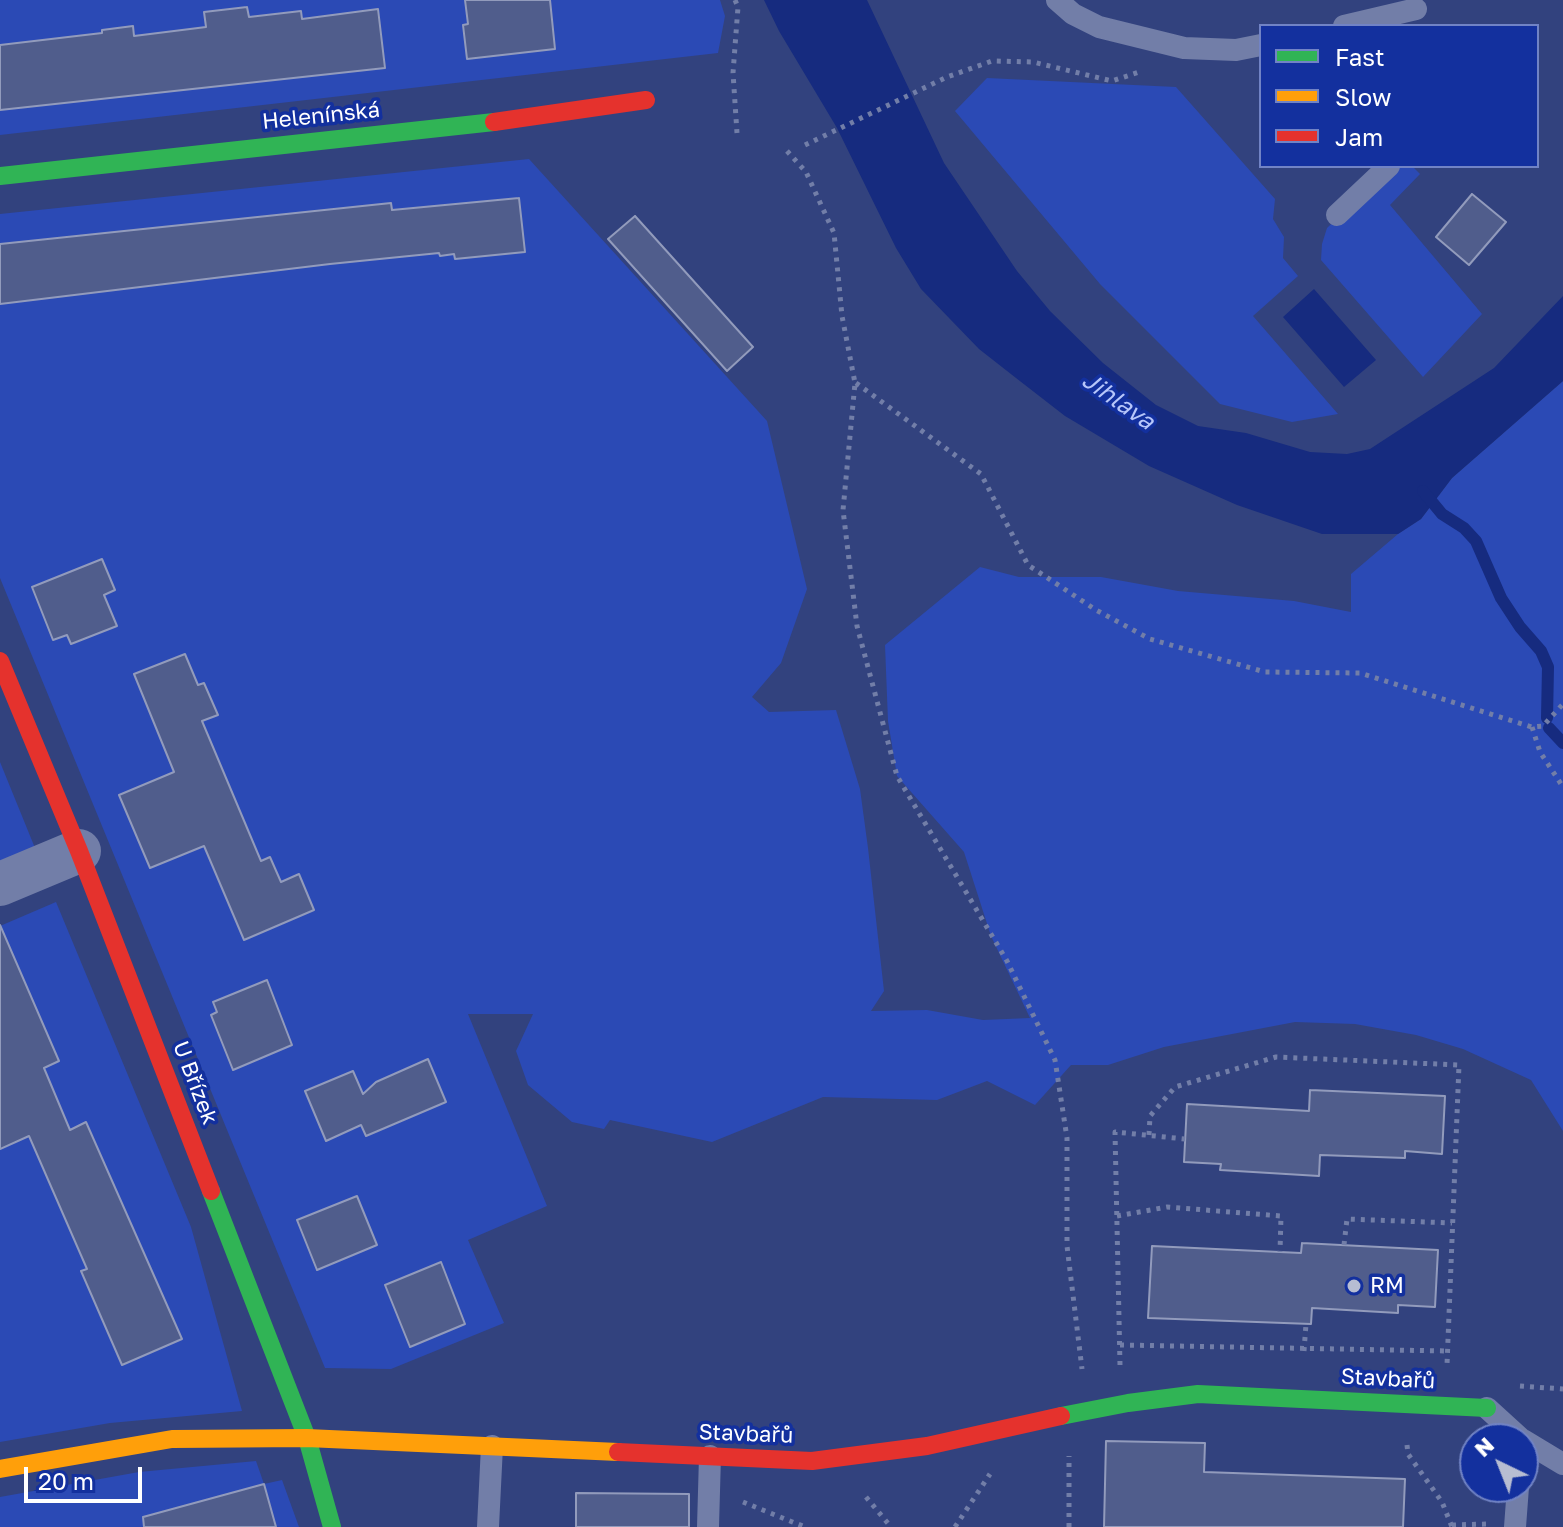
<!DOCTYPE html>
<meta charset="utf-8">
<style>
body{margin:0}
#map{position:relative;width:1563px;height:1527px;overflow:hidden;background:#32427e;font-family:"Golos Text",sans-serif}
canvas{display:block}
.legend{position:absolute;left:1259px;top:24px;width:280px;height:144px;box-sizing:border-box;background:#13309e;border:2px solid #7183c5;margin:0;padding:10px 14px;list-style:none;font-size:24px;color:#fff}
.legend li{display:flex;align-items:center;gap:16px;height:40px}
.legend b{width:40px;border:2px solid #7183c5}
.north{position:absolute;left:1459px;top:1423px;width:80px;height:80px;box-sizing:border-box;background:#13309e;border:2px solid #7183c5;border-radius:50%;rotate:317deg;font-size:22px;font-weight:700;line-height:32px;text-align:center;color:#fff}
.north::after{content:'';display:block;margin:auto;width:28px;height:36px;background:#b7bdd2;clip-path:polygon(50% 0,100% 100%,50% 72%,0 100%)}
.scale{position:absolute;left:24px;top:1467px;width:118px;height:36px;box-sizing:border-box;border:4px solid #fff;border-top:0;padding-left:10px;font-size:24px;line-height:28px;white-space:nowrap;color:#fff;-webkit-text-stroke:6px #13309e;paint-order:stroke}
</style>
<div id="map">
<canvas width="1563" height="1527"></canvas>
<ul class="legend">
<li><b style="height:10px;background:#30b455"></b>Fast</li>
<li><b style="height:10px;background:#ff9f0a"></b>Slow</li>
<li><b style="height:10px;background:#e5322d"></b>Jam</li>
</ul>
<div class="north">N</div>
<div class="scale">20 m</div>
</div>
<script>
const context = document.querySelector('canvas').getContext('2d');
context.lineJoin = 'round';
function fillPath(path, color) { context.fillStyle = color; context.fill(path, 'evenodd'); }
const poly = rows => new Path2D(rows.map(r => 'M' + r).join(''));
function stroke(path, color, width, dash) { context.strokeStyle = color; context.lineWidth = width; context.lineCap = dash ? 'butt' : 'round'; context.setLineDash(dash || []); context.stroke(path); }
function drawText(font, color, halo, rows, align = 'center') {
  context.font = font + ' "Golos Text",sans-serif'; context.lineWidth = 7; context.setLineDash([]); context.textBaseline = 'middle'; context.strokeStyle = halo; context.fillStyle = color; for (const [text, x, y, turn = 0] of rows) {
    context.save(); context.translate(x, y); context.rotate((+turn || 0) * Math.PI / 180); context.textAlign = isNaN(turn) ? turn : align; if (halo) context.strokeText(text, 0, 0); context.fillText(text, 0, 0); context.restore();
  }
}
fillPath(poly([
 [0,0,720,0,725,16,718,53,0,135],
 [987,78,1176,87,1275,199,1273,219,1284,237,1283,258,1298,276,1253,316,1338,414,1292,422,1220,404,1100,284,955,111],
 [529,159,767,421,807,589,781,663,752,697,769,712,836,710,860,789,868,848,884,991,871,1011,927,1010,983,1020,1030,1018,991,936,964,852,897,776,888,721,885,645,980,567,1019,577,1101,577,1178,591,1294,601,1351,612,1351,574,1398,534,1421,519,1452,478,1563,381,1563,1131,1531,1080,1463,1049,1416,1035,1355,1024,1295,1022,1164,1047,1108,1065,1071,1065,1035,1105,987,1081,937,1100,823,1097,712,1142,610,1120,604,1129,572,1122,528,1085,516,1051,533,1014,468,1014,547,1206,468,1240,504,1323,391,1369,325,1368,0,578,0,214],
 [1392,166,1412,166,1420,174,1390,205,1482,314,1423,377,1321,260,1322,244,1327,228],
 [0,762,35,848,0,862],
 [56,902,191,1227,242,1411,110,1423,0,1442,0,926],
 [256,1461,264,1484,282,1480,299,1527,0,1527,0,1497,139,1472]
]), '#2b4ab5');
fillPath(poly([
 [764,0,867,0,944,163,1017,271,1050,311,1103,363,1156,405,1198,426,1246,433,1310,452,1347,454,1370,449,1494,368,1563,296,1563,381,1452,478,1421,519,1398,534,1322,534,1237,505,1149,466,1065,416,1016,378,979,349,921,289,896,248,837,128,779,31],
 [1314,289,1376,360,1344,387,1283,317]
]), '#162b7f');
stroke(poly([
 [1423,491,1442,514,1464,528,1476,541,1501,598,1520,627,1541,651,1548,667,1547,718],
 [1549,728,1563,743]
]), '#162b7f', 12);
const building = poly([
 [465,0,550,0,555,49,467,59,463,25,468,24,465,0],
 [247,7,249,17,301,11,302,19,378,9,385,68,0,110,0,45,102,33,102,30,133,26,134,36,206,27,204,12,247,7],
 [1472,194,1506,222,1469,265,1436,237,1472,194],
 [519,198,525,252,455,259,454,254,440,256,439,253,330,264,0,304,0,244,391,203,392,210,519,198],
 [635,216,753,347,727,371,608,239,635,216],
 [102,559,115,590,104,595,117,626,71,644,67,635,53,640,32,587,102,559],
 [185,654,198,685,204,683,218,715,202,721,261,861,270,857,281,882,299,874,314,910,244,940,204,846,150,868,119,795,174,772,134,674,185,654],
 [0,925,59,1061,44,1068,70,1130,86,1122,182,1339,122,1365,81,1271,87,1269,29,1136,0,1149,0,925],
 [267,980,292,1045,233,1070,211,1015,217,1012,213,1002,267,980],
 [428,1059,446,1102,366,1136,361,1125,326,1141,305,1091,353,1071,363,1094,376,1082,428,1059],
 [1310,1090,1445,1096,1442,1154,1405,1151,1405,1158,1320,1155,1319,1176,1220,1170,1221,1164,1184,1162,1187,1104,1309,1111,1310,1090],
 [357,1196,377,1245,317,1270,297,1220,357,1196],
 [1302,1243,1438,1250,1435,1307,1398,1305,1398,1313,1312,1308,1311,1324,1148,1318,1152,1246,1301,1253,1302,1243],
 [441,1262,465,1324,410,1347,385,1285,441,1262],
 [1106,1441,1205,1443,1204,1472,1405,1479,1403,1527,1104,1527,1106,1441],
 [264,1484,276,1527,144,1527,143,1517,264,1484],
 [576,1493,689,1494,689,1527,576,1527,576,1493]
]);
fillPath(building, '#505d8c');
stroke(building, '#929bbc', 2);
stroke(poly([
 [735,0,738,7,733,73,737,133],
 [805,145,947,77,992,61,1033,62,1112,81,1142,71],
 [787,151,806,172,834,233,842,316,855,383,843,510,857,626,897,776,1007,961,1055,1060,1067,1138,1067,1246,1082,1369],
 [856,383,981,474,1028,565,1096,610,1150,639,1265,672,1360,673,1532,727,1543,726,1563,704],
 [1532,727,1540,752,1563,787],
 [1149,1135,1150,1116,1175,1087,1276,1057,1459,1065,1447,1365],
 [1117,1216,1167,1207,1281,1216,1280,1252],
 [1344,1245,1347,1219,1452,1223],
 [1120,1345,1447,1351],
 [1304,1351,1306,1324],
 [1120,1365,1115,1132,1185,1139],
 [1520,1386,1563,1389],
 [1407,1445,1408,1454,1442,1502,1452,1527],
 [866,1497,891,1527],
 [743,1502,805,1527],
 [1452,1525,1487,1524],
 [955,1527,990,1474],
 [1069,1527,1069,1456]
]), '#727ea8', 5, [4, 6]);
stroke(poly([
 [1057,0,1073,14,1099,27,1184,48,1236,50,1261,45],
 [1344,26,1416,9],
 [1337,215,1389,166],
 [1487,1408,1521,1439],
 [1523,1440,1563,1464],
 [488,1527,492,1446],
 [708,1527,710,1456],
 [1515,1527,1518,1487]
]), '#727ea8', 22);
stroke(poly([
 [0,884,79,851]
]), '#727ea8', 44);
stroke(poly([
 [0,176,494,122],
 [211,1191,307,1438,332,1527],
 [1061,1416,1128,1403,1198,1394,1487,1408]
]), '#30b455', 18);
stroke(poly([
 [0,1469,172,1439,307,1438,618,1452]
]), '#ff9f0a', 18);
stroke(poly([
 [494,122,646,100],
 [0,661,79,851,211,1191],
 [618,1452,812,1461,927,1446,1061,1416]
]), '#e5322d', 18);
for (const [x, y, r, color] of [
 [1354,1286,8,"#b7bdd2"]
]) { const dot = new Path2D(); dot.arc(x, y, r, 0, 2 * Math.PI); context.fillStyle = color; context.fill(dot); stroke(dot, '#13309e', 3); }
drawText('22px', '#fff', '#13309e', [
 ["Helenínská",321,116,-6],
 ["U Břízek",195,1083,69],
 ["Stavbařů",1388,1379,3],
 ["Stavbařů",746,1434,2]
]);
drawText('22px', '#fff', '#13309e', [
 ["RM",1370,1286]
], 'left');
drawText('italic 24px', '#b7c6fa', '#13309e', [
 ["Jihlava",1118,401,35]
]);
</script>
